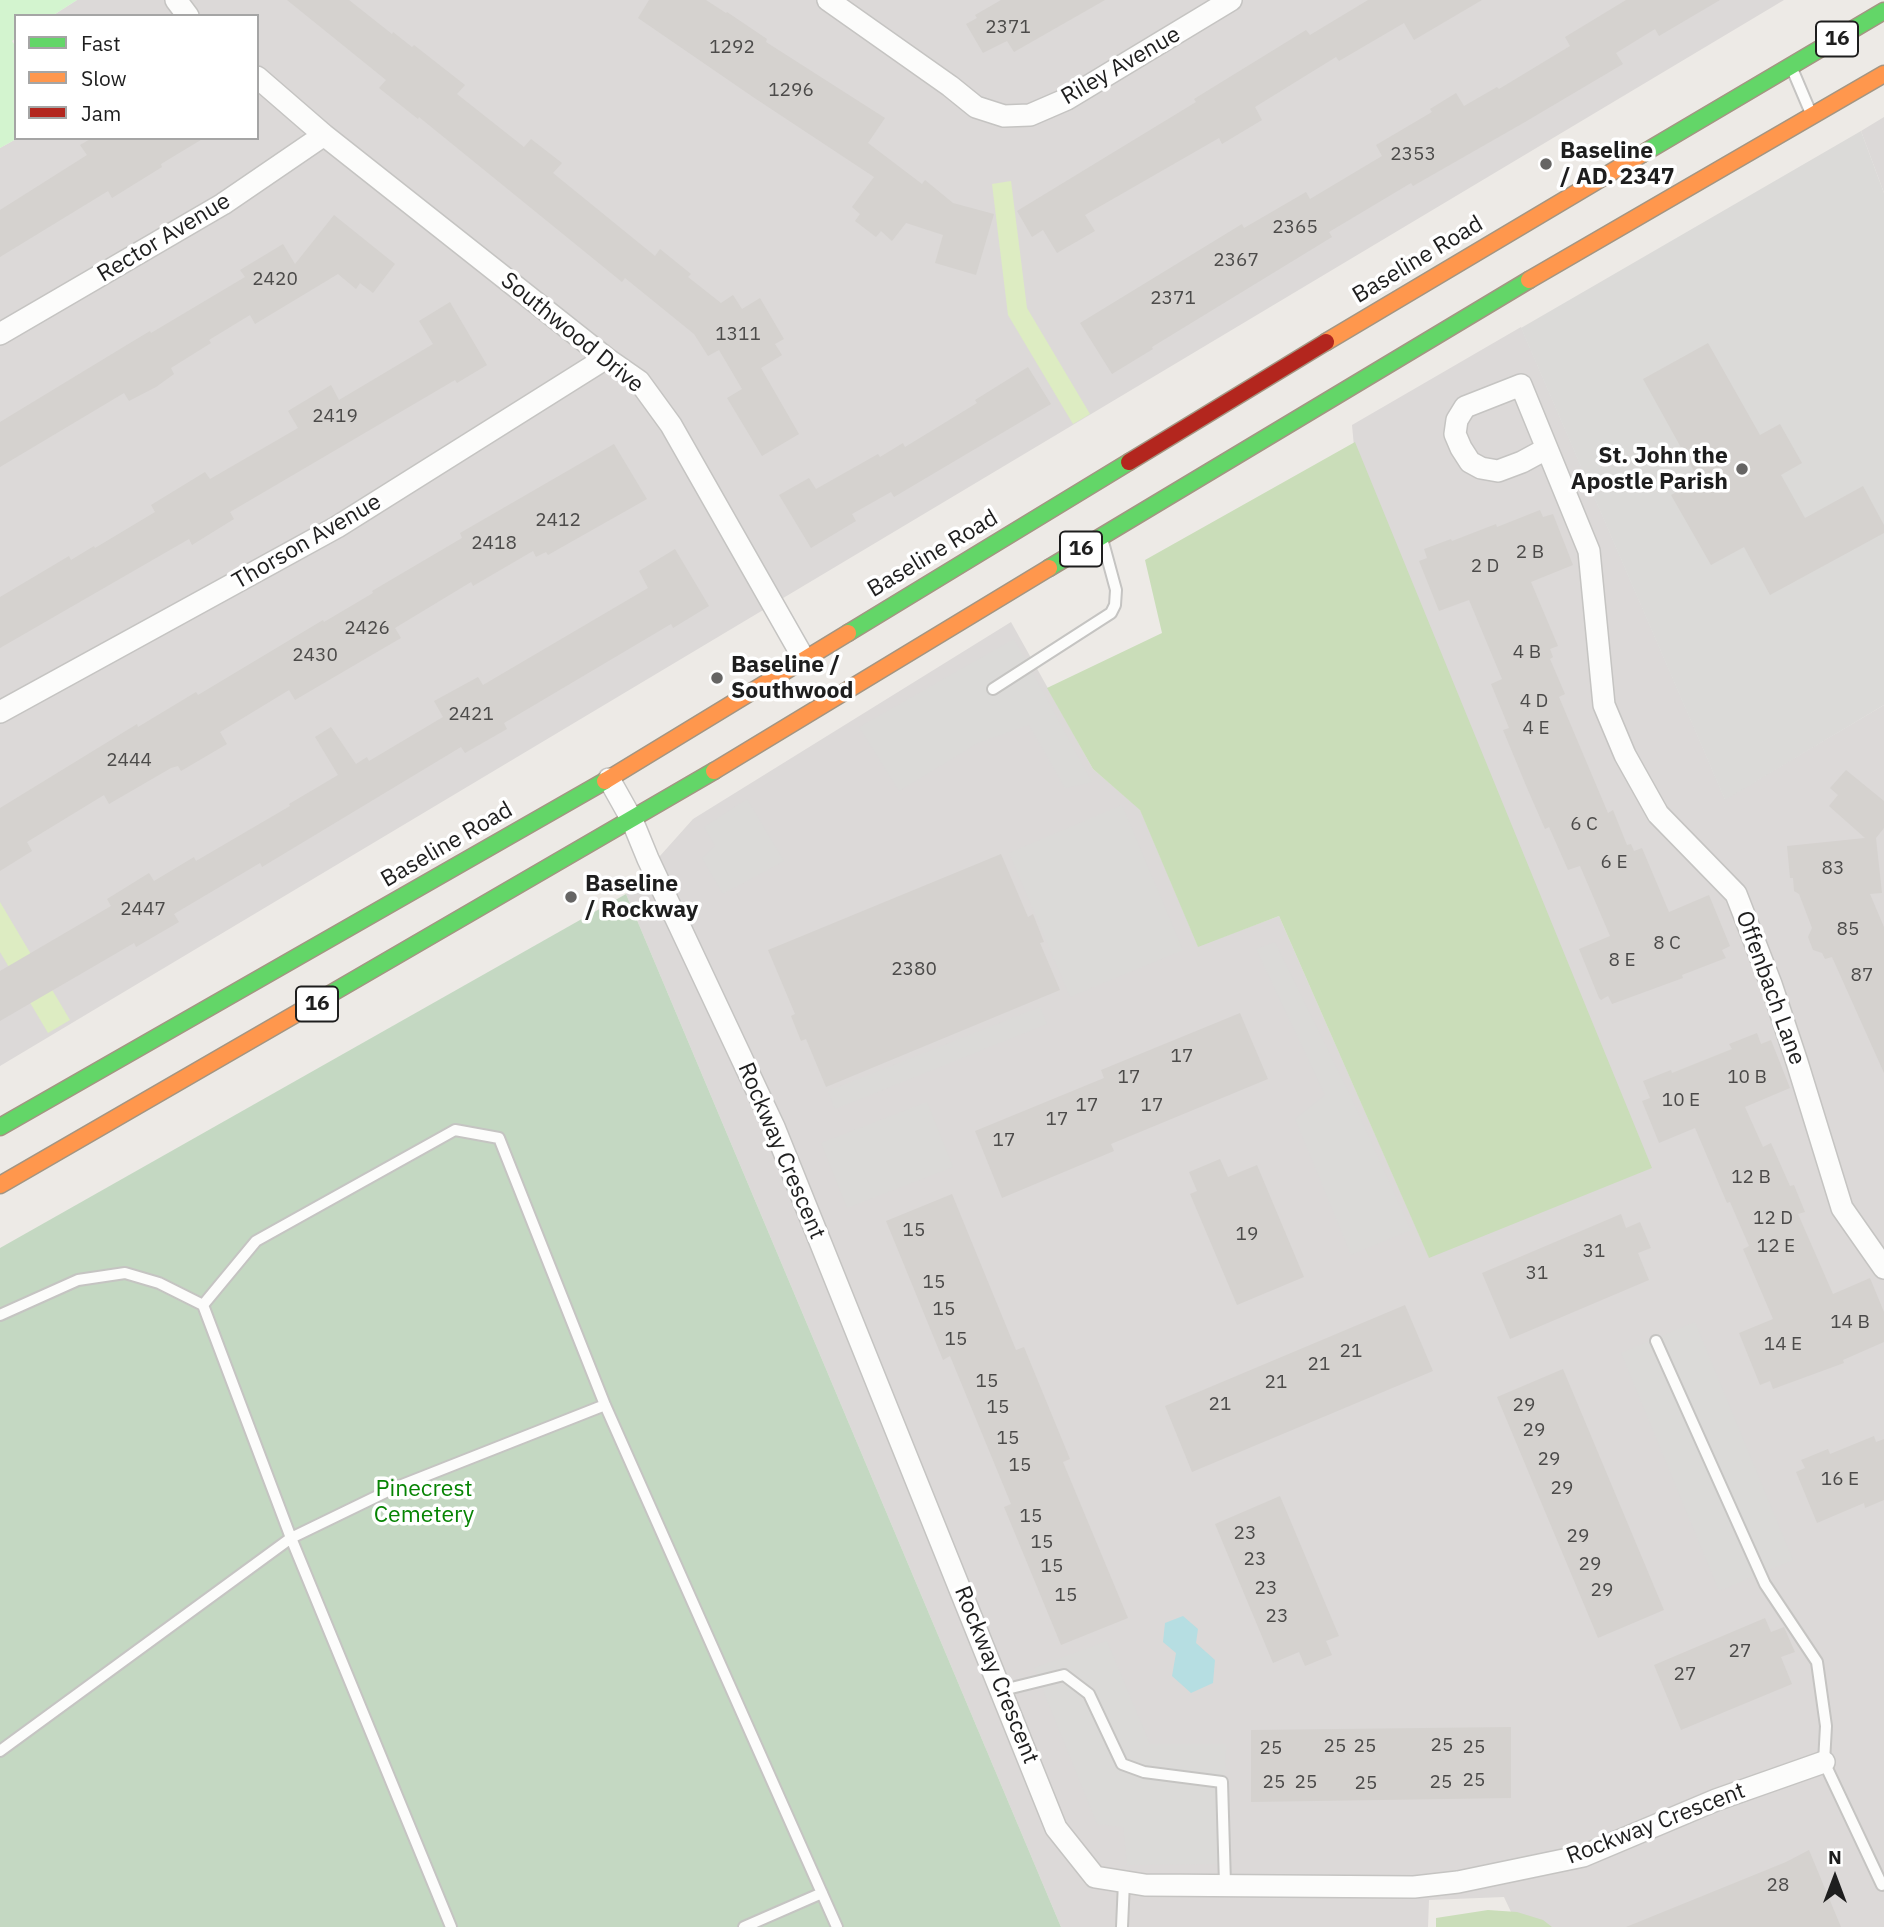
<!DOCTYPE html>
<style>
body{margin:0}
#map{position:relative;width:1884px;height:1927px;overflow:hidden;background:#edeae6;font-family:"IBM Plex Sans",sans-serif}
canvas{display:block}
.legend{position:absolute;left:14px;top:14px;width:245px;height:126px;box-sizing:border-box;background:#fff;border:2px solid #a5a5a5;margin:0;padding:9px 12px;list-style:none;font-size:21px;color:#1e1e1e}
.legend li{display:flex;align-items:center;gap:14px;height:35px}
.legend b{width:35px;border:2px solid #a5a5a5}
.north{position:absolute;left:1800px;top:1843px;width:70px;height:70px;-webkit-text-stroke:5px #fff;paint-order:stroke;rotate:0deg;font-size:19px;font-weight:700;line-height:28px;text-align:center;color:#1e1e1e}
.north::after{content:'';display:block;margin:auto;width:24px;height:32px;background:#1e1e1e;clip-path:polygon(50% 0,100% 100%,50% 72%,0 100%)}
</style>
<div id="map">
<canvas width="1884" height="1927"></canvas>
<ul class="legend">
<li><b style="height:9px;background:#63d668"></b>Fast</li>
<li><b style="height:9px;background:#ff974d"></b>Slow</li>
<li><b style="height:9px;background:#b3261e"></b>Jam</li>
</ul>
<div class="north">N</div>
</div>
<script>
const context = document.querySelector('canvas').getContext('2d');
context.lineJoin = 'round';
function fillPath(path, color) { context.fillStyle = color; context.fill(path, 'evenodd'); }
const poly = rows => new Path2D(rows.map(r => 'M' + r).join(''));
function stroke(path, color, width, dash) { context.strokeStyle = color; context.lineWidth = width; context.lineCap = dash ? 'butt' : 'round'; context.setLineDash(dash || []); context.stroke(path); }
function drawText(font, color, halo, rows, align = 'center') {
  context.font = font + ' "IBM Plex Sans",sans-serif'; context.lineWidth = 7; context.setLineDash([]); context.textBaseline = 'middle'; context.strokeStyle = halo; context.fillStyle = color; for (const [text, x, y, turn = 0] of rows) {
    context.save(); context.translate(x, y); context.rotate((+turn || 0) * Math.PI / 180); context.textAlign = isNaN(turn) ? turn : align; if (halo) context.strokeText(text, 0, 0); context.fillText(text, 0, 0); context.restore();
  }
}
fillPath(poly([
 [77,0,1784,0,0,1066,0,148,18,138,257,138,257,16,52,16],
 [1884,117,1884,193,1861,131],
 [1521,327,1725,799,1884,705,1884,1927,1518,1927,1504,1897,1429,1900,1428,1927,1061,1927,626,894,693,819,1011,622,1093,769,1140,809,1198,946,1279,916,1429,1257,1352,425]
]), '#dcd9d8');
fillPath(poly([
 [1861,131,1884,193,1884,705,1725,800,1521,328],
 [1014,639,1092,782,1065,788,1029,725,978,743,899,791,859,727],
 [747,799,784,861,723,894,702,858,715,846,704,827],
 [1122,805,1183,950,1070,997,1009,853],
 [1275,942,1351,1097,1411,1230,1351,1255,1295,1119,1325,1095,1256,949],
 [1040,1007,1047,1024,835,1109,828,1091],
 [927,1102,953,1167,847,1208,821,1143],
 [1695,1322,1793,1560,1719,1591,1621,1353],
 [1107,1641,1150,1744,1226,1744,1223,1864,1127,1865,1123,1827,1097,1824,1034,1668]
]), '#dbdad8');
fillPath(poly([
 [1011,181,1027,308,1090,414,1073,424,1008,315,992,184],
 [0,902,70,1020,48,1033,0,952]
]), '#ddecc2');
fillPath(poly([
 [1355,442,1652,1168,1429,1258,1279,916,1198,947,1140,810,1093,769,1047,688,1162,633,1145,560],
 [1488,1910,1517,1912,1543,1920,1552,1927,1436,1927,1436,1918]
]), '#caddb9');
fillPath(poly([
 [626,894,1061,1927,0,1927,0,1248]
]), '#c4d8c2');
fillPath(poly([
 [0,0,77,0,52,16,16,16,16,38,12,41,16,47,16,138,18,138,0,148]
]), '#d3f4cf');
fillPath(poly([
 [1183,1616,1198,1629,1196,1643,1215,1660,1213,1683,1191,1693,1172,1676,1176,1653,1163,1642,1165,1623]
]), '#b6dee2');
fillPath(poly([
 [287,0,349,0,392,34,393,32,412,47,414,45,465,85,457,94,524,147,531,139,562,163,553,173,655,256,660,249,691,274,688,277,721,303,733,295,742,309,760,298,784,339,775,344,782,355,761,368,799,434,762,456,727,398,742,389,719,350,708,356,694,334,625,278,622,282,419,117,418,119,379,88,386,80],
 [649,0,706,0,726,13,727,12,767,39,766,42,885,118,868,143,922,184,925,180,953,203,994,214,976,275,935,263,943,235,906,223,892,241,881,231,876,237,855,221,860,214,852,207,874,177,753,97,638,18],
 [1001,0,1105,0,1014,52,1007,41,983,53,966,24,977,18,975,15],
 [1368,0,1482,0,1414,40,1404,23,1339,61,1336,57,1255,107,1262,120,1222,144,1219,138,1085,215,1095,231,1057,253,1043,230,1032,237,1017,211,1196,102,1194,99,1306,30,1310,35],
 [1626,0,1720,0,1659,36,1655,29,1616,53,1623,64,1525,122,1413,186,1411,183,1329,232,1332,237,1152,347,1153,349,1112,374,1080,323,1242,224,1244,228,1306,192,1310,199,1382,156,1376,145,1432,112,1430,109,1456,93,1464,106,1497,87,1499,89,1570,46,1565,37],
 [92,138,204,138,161,164,162,167,112,198,108,191,0,257,0,210,87,155,80,145],
 [334,215,395,264,373,293,360,283,356,289,338,274,255,324,250,315,209,340,211,343,171,368,174,374,156,387,129,401,124,393,0,467,0,422,130,343,150,331,151,333,245,277,240,270,283,244,295,264],
 [450,302,487,365,457,383,455,380,230,512,234,519,192,545,189,539,0,648,0,597,69,556,71,560,94,546,95,548,155,512,151,505,205,472,210,479,298,428,288,411,331,385,339,400,433,344,419,321],
 [1708,343,1760,435,1780,424,1802,463,1781,475,1805,518,1863,486,1884,525,1884,533,1770,595,1744,547,1711,565,1671,495,1699,480,1643,379],
 [1028,367,1051,404,894,497,891,492,852,514,856,521,811,548,779,495,809,478,816,489,878,454,880,457,903,443,905,447,977,403,975,400],
 [614,444,647,499,548,555,546,552,536,557,533,551,473,586,471,582,395,628,401,638,365,659,295,700,289,690,220,732,227,744,181,771,178,766,171,768,109,804,104,795,27,842,32,851,0,871,0,808,137,724,138,727,196,692,198,695,323,620,324,622,373,593,372,591,462,538,460,533],
 [1540,510,1543,517,1553,514,1573,565,1531,582,1558,646,1550,649,1553,657,1550,659,1565,694,1559,697,1608,813,1613,810,1627,845,1631,844,1634,851,1642,848,1669,912,1709,895,1730,946,1722,950,1726,958,1682,975,1683,978,1612,1004,1608,996,1601,1000,1599,998,1579,949,1610,936,1580,866,1568,870,1549,827,1545,829,1527,788,1503,730,1509,728,1491,684,1502,679,1469,600,1439,611,1419,561,1427,558,1424,549,1451,539,1452,541,1496,524,1497,527],
 [675,549,709,606,673,628,671,624,504,723,507,729,465,753,461,747,262,867,260,863,174,914,179,922,136,947,134,943,0,1021,0,971,111,906,107,899,149,873,154,881,194,857,196,861,290,806,289,804,338,775,315,737,331,727,356,764,367,757,369,761,443,717,434,701,478,677,483,685,648,588,639,571],
 [1846,770,1884,801,1884,828,1876,838,1882,893,1870,894,1884,927,1884,1073,1832,957,1825,959,1822,953,1813,950,1808,937,1812,928,1799,894,1794,891,1793,878,1790,878,1787,846,1865,838,1829,806,1838,795,1830,788],
 [1001,854,1028,917,1033,914,1044,942,1040,943,1060,990,826,1087,806,1039,801,1041,791,1016,795,1014,768,950],
 [1240,1013,1268,1079,1111,1144,1114,1151,1002,1198,975,1131,1104,1078,1101,1070],
 [1757,1033,1761,1044,1771,1040,1790,1088,1745,1107,1763,1147,1771,1143,1790,1186,1794,1185,1805,1212,1798,1214,1833,1294,1870,1278,1884,1312,1884,1342,1843,1360,1844,1363,1773,1389,1770,1381,1760,1385,1739,1333,1773,1319,1743,1249,1749,1246,1730,1202,1727,1203,1695,1128,1659,1143,1642,1101,1650,1098,1643,1081,1671,1070,1672,1073,1732,1049,1729,1044],
 [1220,1159,1228,1177,1257,1165,1304,1277,1237,1305,1190,1194,1197,1191,1189,1172],
 [952,1194,1016,1350,1024,1347,1070,1459,1063,1462,1128,1618,1061,1645,1004,1507,1011,1504,950,1356,943,1360,886,1221],
 [1621,1214,1626,1228,1640,1222,1651,1248,1638,1253,1649,1280,1510,1339,1482,1273],
 [1405,1305,1433,1371,1192,1472,1165,1406],
 [1563,1369,1664,1610,1598,1638,1497,1397],
 [1874,1436,1876,1442,1884,1439,1884,1500,1865,1508,1864,1503,1817,1523,1796,1472,1805,1468,1801,1460,1828,1449,1830,1454],
 [1280,1496,1339,1636,1326,1641,1332,1655,1305,1666,1299,1652,1273,1663,1215,1524],
 [1765,1618,1771,1632,1784,1627,1795,1652,1781,1657,1792,1684,1681,1730,1654,1665],
 [1511,1727,1511,1798,1251,1802,1251,1730],
 [1809,1850,1841,1927,1626,1927,1786,1862]
]), '#d5d2cf');
const lane = poly([
 [1793,71,1810,111],
 [993,689,1111,613,1115,605,1116,590,1103,542],
 [203,1305,256,1241,455,1130,499,1138,605,1405,837,1927],
 [0,1315,78,1280,125,1273,159,1283,203,1305,291,1538,451,1927],
 [1656,1341,1765,1584,1817,1662,1826,1726,1824,1762,1882,1885],
 [1003,1690,1064,1675,1089,1694,1122,1764,1144,1772,1222,1782,1225,1884],
 [0,1751,291,1538,392,1489,605,1405],
 [744,1927,822,1893],
 [1122,1927,1124,1882]
]);
const street = poly([
 [176,0,188,16],
 [828,0,950,86,976,107,1004,116,1030,115,1067,99,1231,0],
 [257,77,324,135,606,358,639,381,671,425,804,659],
 [0,334,223,204,324,135],
 [1546,449,1522,462,1498,471,1481,468,1470,462,1461,448,1455,434,1457,420,1465,407,1521,385,1589,551,1604,705,1625,755,1658,814,1736,894,1771,984,1797,1062,1842,1208,1884,1268],
 [0,712,337,527,606,358],
 [609,779,632,820,648,859,774,1127,1056,1828,1095,1877,1145,1885,1414,1887,1458,1882,1583,1856,1716,1800,1824,1762]
]);
const fast = poly([
 [1642,154,1884,11],
 [1049,568,1529,280],
 [848,633,1129,462],
 [313,1004,714,771],
 [0,1127,605,781]
]);
const slow = poly([
 [1529,280,1884,74],
 [1326,342,1642,154],
 [714,771,1049,568],
 [605,781,848,633],
 [0,1185,313,1004]
]);
const jam = poly([
 [1129,462,1326,342]
]);
stroke(lane, '#c5c4c2', 14);
stroke(street, '#c5c4c2', 24);
stroke(fast, '#a39582', 19);
stroke(slow, '#a39582', 19);
stroke(jam, '#a39582', 19);
stroke(lane, '#fcfcfb', 10);
stroke(street, '#fcfcfb', 21);
stroke(fast, '#63d668', 16);
stroke(slow, '#ff974d', 16);
stroke(jam, '#b3261e', 16);
for (const [x, y, r, color] of [
 [1546,164,7,"#666564"],
 [1742,469,7,"#666564"],
 [717,678,7,"#666564"],
 [571,897,7,"#666564"]
]) { const dot = new Path2D(); dot.arc(x, y, r, 0, 2 * Math.PI); context.fillStyle = color; context.fill(dot); stroke(dot, '#fff', 2.5); }
drawText('19px', '#4c4b4a', null, [
 ["2371",1008,28],
 ["1292",732,48],
 ["1296",791,91],
 ["2353",1413,155],
 ["2365",1295,228],
 ["2367",1236,261],
 ["2420",275,280],
 ["2371",1173,299],
 ["1311",738,335],
 ["2419",335,417],
 ["2412",558,521],
 ["2418",494,544],
 ["2 B",1530,553],
 ["2 D",1485,567],
 ["2426",367,629],
 ["4 B",1527,653],
 ["2430",315,656],
 ["4 D",1534,702],
 ["2421",471,715],
 ["4 E",1536,729],
 ["2444",129,761],
 ["6 C",1584,825],
 ["6 E",1614,863],
 ["83",1833,869],
 ["2447",143,910],
 ["85",1848,930],
 ["8 C",1667,944],
 ["8 E",1622,961],
 ["2380",914,970],
 ["87",1862,976],
 ["17",1182,1057],
 ["17",1129,1078],
 ["10 B",1747,1078],
 ["10 E",1681,1101],
 ["17",1087,1106],
 ["17",1152,1106],
 ["17",1057,1120],
 ["17",1004,1141],
 ["12 B",1751,1178],
 ["12 D",1773,1219],
 ["15",914,1231],
 ["19",1247,1235],
 ["12 E",1776,1247],
 ["31",1594,1252],
 ["31",1537,1274],
 ["15",934,1283],
 ["15",944,1310],
 ["14 B",1850,1323],
 ["15",956,1340],
 ["14 E",1783,1345],
 ["21",1351,1352],
 ["21",1319,1365],
 ["15",987,1382],
 ["21",1276,1383],
 ["21",1220,1405],
 ["29",1524,1406],
 ["15",998,1408],
 ["29",1534,1431],
 ["15",1008,1439],
 ["29",1549,1460],
 ["15",1020,1466],
 ["16 E",1840,1480],
 ["29",1562,1489],
 ["15",1031,1517],
 ["23",1245,1534],
 ["29",1578,1537],
 ["15",1042,1543],
 ["23",1255,1560],
 ["29",1590,1565],
 ["15",1052,1567],
 ["23",1266,1589],
 ["29",1602,1591],
 ["15",1066,1596],
 ["23",1277,1617],
 ["27",1740,1652],
 ["27",1685,1675],
 ["25",1442,1746],
 ["25",1335,1747],
 ["25",1365,1747],
 ["25",1474,1748],
 ["25",1271,1749],
 ["25",1474,1781],
 ["25",1274,1783],
 ["25",1306,1783],
 ["25",1441,1783],
 ["25",1366,1784],
 ["28",1778,1886]
]);
for (const [x, y, w] of [
 [1837,39,42],
 [1081,549,42],
 [317,1004,42]
]) { const box = new Path2D(); box.roundRect(x - w / 2, y - 17.5, w, 35, 5); context.fillStyle = '#fff'; context.fill(box); stroke(box, '#1e1e1e', 2); }
drawText('bold 21px', '#1e1e1e', null, [
 ["16",1837,39],
 ["16",1081,549],
 ["16",317,1004]
]);
drawText('23px', '#1e1e1e', '#fff', [
 ["Riley Avenue",1121,66,-30],
 ["Rector Avenue",164,238,-31],
 ["Baseline Road",1418,260,-31],
 ["Southwood Drive",572,333,39],
 ["Thorson Avenue",307,542,-30],
 ["Baseline Road",933,554,-31],
 ["Baseline Road",447,845,-30],
 ["Offenbach Lane",1770,988,70],
 ["Rockway Crescent",781,1151,67],
 ["Rockway Crescent",996,1675,68],
 ["Rockway Crescent",1656,1824,-21]
]);
drawText('bold 23px', '#1e1e1e', '#fff', [
 ["Baseline",1560,151],
 ["/ AD. 2347",1560,177],
 ["St. John the",1728,456,"right"],
 ["Apostle Parish",1728,482,"right"],
 ["Baseline /",731,665],
 ["Southwood",731,691],
 ["Baseline",585,884],
 ["/ Rockway",585,910]
], 'left');
drawText('23px', '#068403', '#fff', [
 ["Pinecrest",424,1489],
 ["Cemetery",424,1515]
]);
</script>
